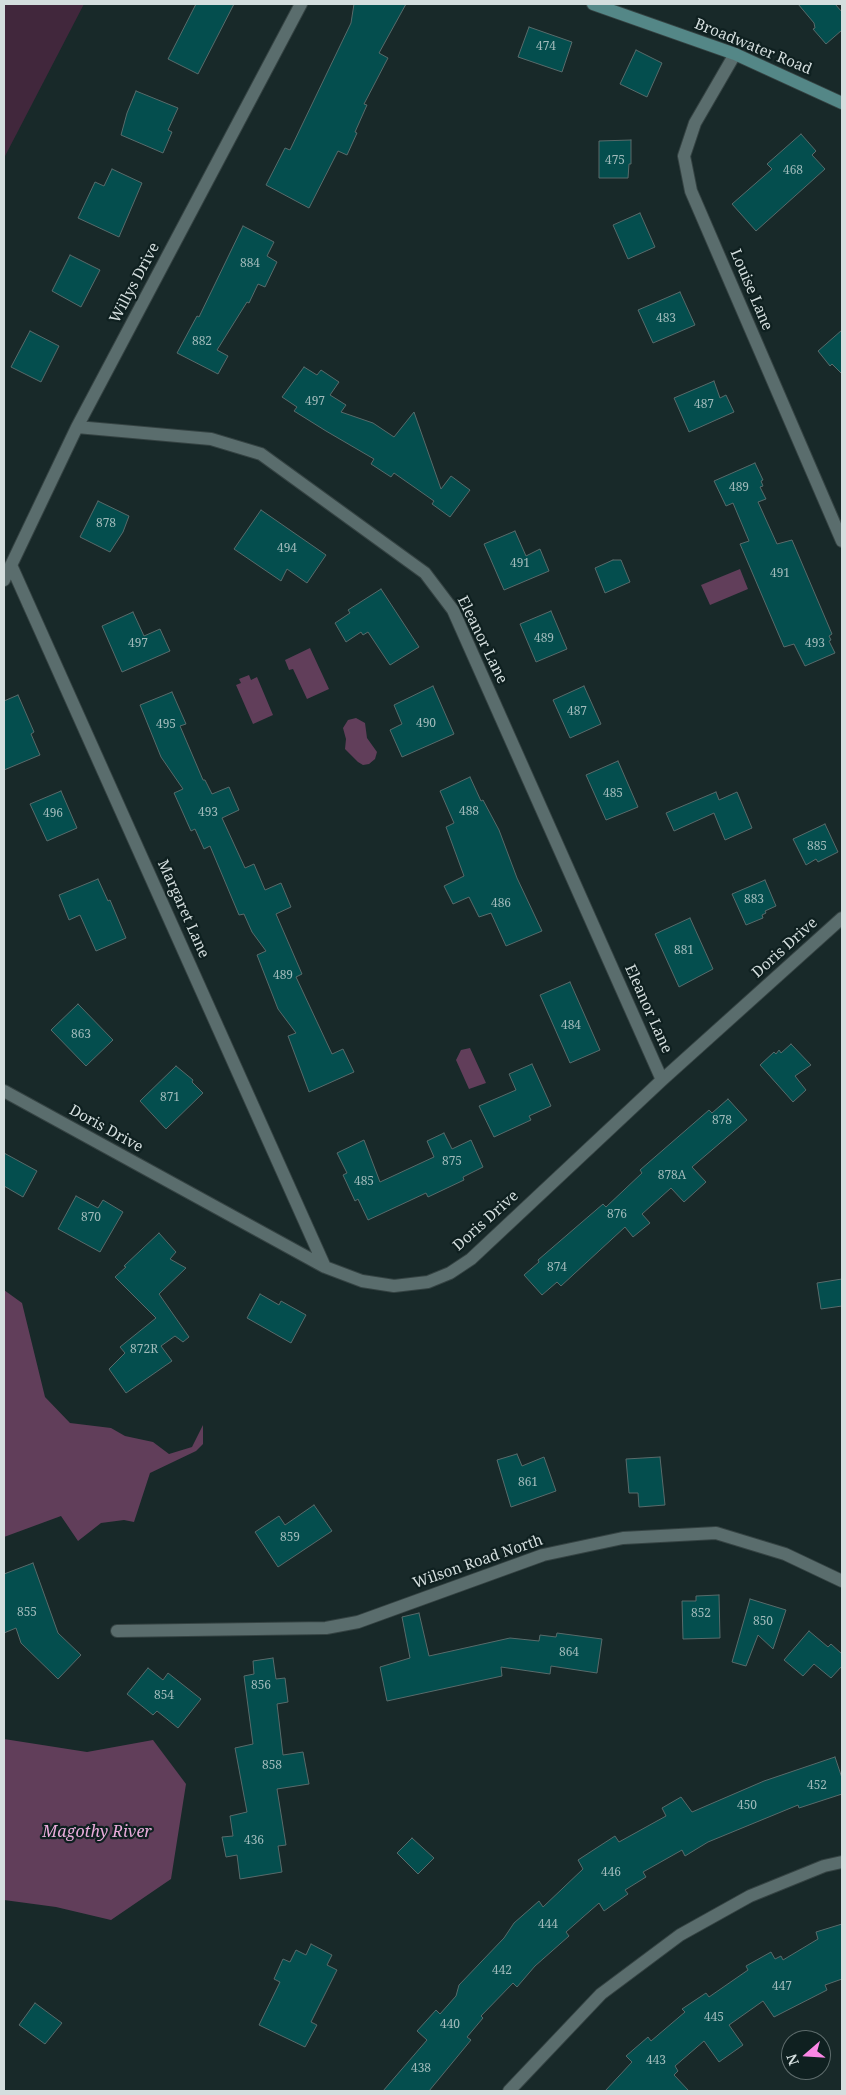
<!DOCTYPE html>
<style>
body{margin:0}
#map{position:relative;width:846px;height:2095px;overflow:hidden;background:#182929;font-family:"Noto Serif",serif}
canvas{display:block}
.frame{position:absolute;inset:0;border:5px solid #d4dede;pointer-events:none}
.north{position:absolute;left:781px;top:2030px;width:50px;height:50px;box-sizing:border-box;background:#0f2020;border:1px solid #5e6c6c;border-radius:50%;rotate:251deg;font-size:14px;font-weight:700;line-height:20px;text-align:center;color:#d4dede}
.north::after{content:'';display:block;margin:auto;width:18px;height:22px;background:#fb87e6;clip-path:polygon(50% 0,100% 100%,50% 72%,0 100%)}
</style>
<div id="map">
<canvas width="846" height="2095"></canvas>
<div class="frame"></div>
<div class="north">N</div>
</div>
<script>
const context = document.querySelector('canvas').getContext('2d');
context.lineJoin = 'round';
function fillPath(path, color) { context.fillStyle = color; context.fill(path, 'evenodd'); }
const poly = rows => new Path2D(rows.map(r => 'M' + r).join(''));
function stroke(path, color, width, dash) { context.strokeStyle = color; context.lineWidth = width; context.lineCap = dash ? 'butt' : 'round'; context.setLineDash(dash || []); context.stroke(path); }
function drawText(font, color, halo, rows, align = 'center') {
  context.font = font + ' "Noto Serif",serif'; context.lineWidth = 4.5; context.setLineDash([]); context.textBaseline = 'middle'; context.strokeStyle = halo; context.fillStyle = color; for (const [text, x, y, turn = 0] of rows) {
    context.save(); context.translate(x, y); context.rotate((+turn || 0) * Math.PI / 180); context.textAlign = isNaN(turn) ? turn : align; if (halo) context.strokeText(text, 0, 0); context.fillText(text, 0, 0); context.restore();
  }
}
fillPath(poly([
 [4,4,84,4,4,158]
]), '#41273c');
fillPath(poly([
 [740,569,748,589,710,605,701,585],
 [310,648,329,689,307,699,293,669,289,670,285,660],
 [249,675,251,680,257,677,273,715,253,724,236,685,241,683,239,679],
 [356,718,365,723,367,738,377,752,375,759,369,764,363,765,358,762,345,749,346,739,343,728,348,720],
 [470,1048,486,1083,469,1089,456,1060,461,1050],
 [4,1290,22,1303,45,1397,70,1423,111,1428,125,1436,153,1442,169,1454,192,1447,203,1425,203,1444,196,1451,150,1473,134,1522,124,1520,101,1523,78,1541,61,1516,4,1537],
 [4,1739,87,1752,153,1740,186,1784,171,1879,111,1920,56,1907,4,1900]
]), '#613e5a');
const building = poly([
 [196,4,234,4,198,74,168,59,196,4],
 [354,4,406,4,379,53,388,58,364,104,367,105,355,132,357,133,347,155,338,151,309,208,266,185,285,148,290,150,351,23,354,4],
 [798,4,835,4,842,12,842,30,826,44,813,29,815,28,814,23,798,4],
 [529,27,572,42,562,72,518,57,529,27],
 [636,50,662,63,647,97,620,84,636,50],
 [136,91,178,108,168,130,172,132,163,153,121,135,127,113,136,91],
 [801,134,816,151,812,155,825,169,756,231,732,204,772,169,767,164,801,134],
 [631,140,631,164,629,164,628,178,599,178,599,141,631,140],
 [112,169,142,183,119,237,78,218,95,182,104,186,112,169],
 [640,213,655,247,628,259,613,225,640,213],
 [243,226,274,242,267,256,277,262,265,287,258,284,249,303,247,302,217,350,228,356,218,374,177,353,197,316,199,317,243,226],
 [70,255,100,270,81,307,52,291,70,255],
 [680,292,695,325,653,343,638,310,680,292],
 [842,330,842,374,832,364,830,366,818,351,842,330],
 [30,331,59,346,41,382,11,367,30,331],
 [304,367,317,375,321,370,339,382,330,395,346,405,341,412,373,423,394,437,414,412,441,489,451,476,470,490,450,517,432,504,434,501,394,473,391,477,371,464,374,459,326,431,294,411,297,407,282,397,304,367],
 [714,381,720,398,726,395,734,412,689,432,674,398,714,381],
 [755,463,763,480,761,481,763,486,760,487,766,499,758,502,777,544,792,540,832,634,829,636,831,640,829,641,835,653,805,666,794,644,784,647,740,544,749,541,733,503,726,506,714,481,755,463],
 [98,501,129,516,123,532,110,552,80,537,98,501],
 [261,510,326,555,307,583,287,569,281,581,234,549,261,510],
 [515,531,526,556,540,549,549,571,504,590,484,544,515,531],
 [613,560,621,560,630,582,605,593,595,568,613,560],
 [381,589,419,647,390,665,368,632,363,635,361,632,346,642,335,623,350,613,348,610,381,589],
 [551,611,567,649,536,662,520,624,551,611],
 [133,612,144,636,160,629,170,651,122,672,102,626,133,612],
 [433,686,454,734,402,757,390,730,402,724,394,705,433,686],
 [584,686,601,724,570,738,553,700,584,686],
 [172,692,186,724,180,726,203,780,205,780,212,794,229,787,239,810,222,818,245,868,254,864,265,890,281,883,291,907,276,914,302,974,296,977,332,1054,343,1049,354,1072,309,1092,288,1036,296,1033,278,1009,257,955,266,951,252,932,244,914,239,915,210,846,204,849,195,829,191,831,174,793,183,789,161,757,140,705,172,692],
 [18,695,34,732,31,734,40,755,4,770,4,701,18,695],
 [618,761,638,807,606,820,586,775,618,761],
 [470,777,481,801,483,800,499,830,517,878,542,931,506,946,491,913,479,917,469,897,453,904,444,886,464,876,446,827,454,823,440,791,470,777],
 [61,791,77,828,47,841,30,804,61,791],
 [716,792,719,800,737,792,752,828,725,840,714,813,674,831,666,813,716,792],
 [825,824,838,852,818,862,816,859,806,865,793,839,825,824],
 [98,879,108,901,110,900,126,938,96,951,80,915,69,920,59,895,98,879],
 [765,880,776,906,765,911,766,913,762,915,763,918,746,925,732,894,765,880],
 [690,918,713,969,679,987,655,934,690,918],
 [570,982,600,1050,570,1063,540,995,570,982],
 [78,1004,113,1040,86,1066,51,1030,78,1004],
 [791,1044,811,1065,795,1076,806,1090,793,1102,760,1065,774,1052,776,1054,779,1050,781,1053,791,1044],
 [532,1064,551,1106,529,1116,531,1120,494,1137,479,1106,516,1090,509,1074,532,1064],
 [176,1066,193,1080,192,1082,203,1093,166,1129,140,1101,176,1066],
 [728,1099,747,1120,692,1167,706,1182,684,1202,671,1188,642,1214,650,1223,633,1237,625,1227,561,1286,557,1282,542,1295,524,1275,539,1262,538,1260,603,1204,606,1207,642,1173,640,1170,709,1110,712,1113,728,1099],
 [444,1133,452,1149,471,1140,483,1167,463,1177,464,1180,428,1197,426,1193,368,1220,358,1199,355,1201,343,1175,347,1173,337,1153,364,1140,380,1182,434,1157,427,1141,444,1133],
 [4,1153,37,1171,23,1197,4,1186,4,1153],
 [76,1196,98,1208,103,1200,123,1212,100,1252,58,1229,76,1196],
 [159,1233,176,1252,170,1259,186,1268,159,1294,189,1337,183,1342,175,1336,161,1346,172,1361,126,1393,109,1369,125,1353,120,1347,156,1318,115,1277,126,1267,124,1266,159,1233],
 [842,1279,842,1306,821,1309,817,1283,842,1279],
 [260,1294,279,1305,281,1301,306,1315,291,1343,247,1318,260,1294],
 [517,1454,522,1466,544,1457,556,1491,511,1507,497,1460,517,1454],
 [660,1457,665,1505,639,1507,638,1493,629,1493,626,1459,660,1457],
 [314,1505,332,1531,278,1567,255,1532,279,1516,285,1525,314,1505],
 [33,1563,58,1633,81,1655,58,1679,21,1643,16,1628,4,1633,4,1574,33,1563],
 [719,1595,720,1638,683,1639,682,1601,696,1601,696,1596,719,1595],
 [750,1599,786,1610,773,1649,758,1635,746,1666,732,1662,750,1599],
 [419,1613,429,1656,510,1638,539,1641,540,1635,556,1637,557,1633,602,1639,597,1673,551,1666,550,1674,501,1667,502,1676,387,1701,380,1667,410,1658,402,1617,419,1613],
 [809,1631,828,1647,831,1644,842,1654,842,1666,831,1678,814,1664,803,1676,784,1660,809,1631],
 [273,1658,276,1679,285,1678,288,1702,277,1704,283,1755,303,1752,309,1784,277,1789,286,1845,278,1846,282,1872,240,1879,237,1855,226,1857,222,1837,233,1836,230,1816,247,1812,235,1748,253,1744,244,1676,254,1674,253,1661,273,1658],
 [148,1668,163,1680,168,1673,201,1699,178,1728,157,1711,153,1715,127,1694,148,1668],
 [835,1757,842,1778,842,1794,799,1808,798,1805,708,1842,685,1856,682,1850,643,1872,646,1877,625,1890,628,1894,604,1911,599,1903,566,1932,569,1936,535,1966,517,1987,513,1983,481,2016,483,2018,467,2037,471,2040,429,2091,383,2091,427,2040,417,2031,436,2010,440,2014,456,1996,459,1985,504,1938,514,1923,539,1901,543,1907,583,1869,578,1860,615,1836,619,1842,666,1816,662,1808,681,1797,692,1812,764,1781,835,1757],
 [412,1838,434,1858,418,1874,397,1853,412,1838],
 [842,1924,842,1979,825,1985,827,1990,774,2017,763,2001,729,2025,743,2045,719,2062,704,2041,675,2066,678,2071,674,2075,689,2091,605,2091,632,2062,626,2056,648,2037,651,2041,685,2012,682,2009,706,1993,709,1997,748,1970,746,1966,771,1952,775,1959,781,1956,783,1960,818,1939,816,1932,842,1924],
 [311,1944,332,1955,327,1965,337,1970,311,2022,317,2025,305,2047,259,2025,280,1982,274,1979,283,1959,290,1962,296,1950,306,1955,311,1944],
 [35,2003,62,2023,45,2044,19,2025,35,2003]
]);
fillPath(building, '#044e4e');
stroke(building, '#586b6b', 1);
const street = poly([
 [735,54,695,123,684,156,691,191,842,541],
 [77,427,211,439,261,454,425,573,453,610,662,1080],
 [11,565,325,1267],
 [4,580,77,427,301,4],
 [4,1091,325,1267,362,1281,394,1286,428,1282,450,1273,471,1259,662,1080,842,918],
 [117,1631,326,1628,358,1622,543,1555,623,1538,716,1533,785,1554,842,1581],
 [509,2091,601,1994,680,1935,750,1896,824,1866,842,1862]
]);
const secondary = poly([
 [593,4,735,54,842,103]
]);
stroke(street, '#354343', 14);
stroke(secondary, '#354343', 14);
stroke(street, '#5a6d6d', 12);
stroke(secondary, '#548787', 12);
drawText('12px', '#a0baba', null, [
 ["474",546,47],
 ["475",615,161],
 ["468",793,171],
 ["884",250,264],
 ["483",666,319],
 ["882",202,342],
 ["497",315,402],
 ["487",704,405],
 ["489",739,488],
 ["878",106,524],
 ["494",287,549],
 ["491",520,564],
 ["491",780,574],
 ["489",544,639],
 ["497",138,644],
 ["493",815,644],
 ["487",577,712],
 ["490",426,724],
 ["495",166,725],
 ["485",613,794],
 ["488",469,812],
 ["493",208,813],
 ["496",53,814],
 ["885",817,847],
 ["883",754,900],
 ["486",501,904],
 ["881",684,951],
 ["489",283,976],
 ["484",571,1026],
 ["863",81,1035],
 ["871",170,1098],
 ["878",722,1121],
 ["875",452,1162],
 ["878A",672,1176],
 ["485",364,1182],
 ["876",617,1215],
 ["870",91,1218],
 ["874",557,1268],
 ["872R",144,1350],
 ["861",528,1483],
 ["859",290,1538],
 ["855",27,1613],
 ["852",701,1614],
 ["850",763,1622],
 ["864",569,1653],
 ["856",261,1686],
 ["854",164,1696],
 ["858",272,1766],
 ["452",817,1786],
 ["450",747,1806],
 ["436",254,1841],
 ["446",611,1873],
 ["444",548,1925],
 ["442",502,1971],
 ["447",782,1987],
 ["445",714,2018],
 ["440",450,2025],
 ["443",656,2061],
 ["438",421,2069]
]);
drawText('15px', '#d4dede', '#0f2020', [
 ["Broadwater Road",753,47,22],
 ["Willys Drive",135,283,-62],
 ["Louise Lane",751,290,67],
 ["Eleanor Lane",482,640,64],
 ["Margaret Lane",183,909,66],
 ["Doris Drive",785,948,-42],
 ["Eleanor Lane",648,1009,66],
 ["Doris Drive",106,1129,29],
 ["Doris Drive",486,1221,-42],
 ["Wilson Road North",478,1562,-19]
]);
drawText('italic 16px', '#e9acdb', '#0f2020', [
 ["Magothy River",97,1832]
]);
</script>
